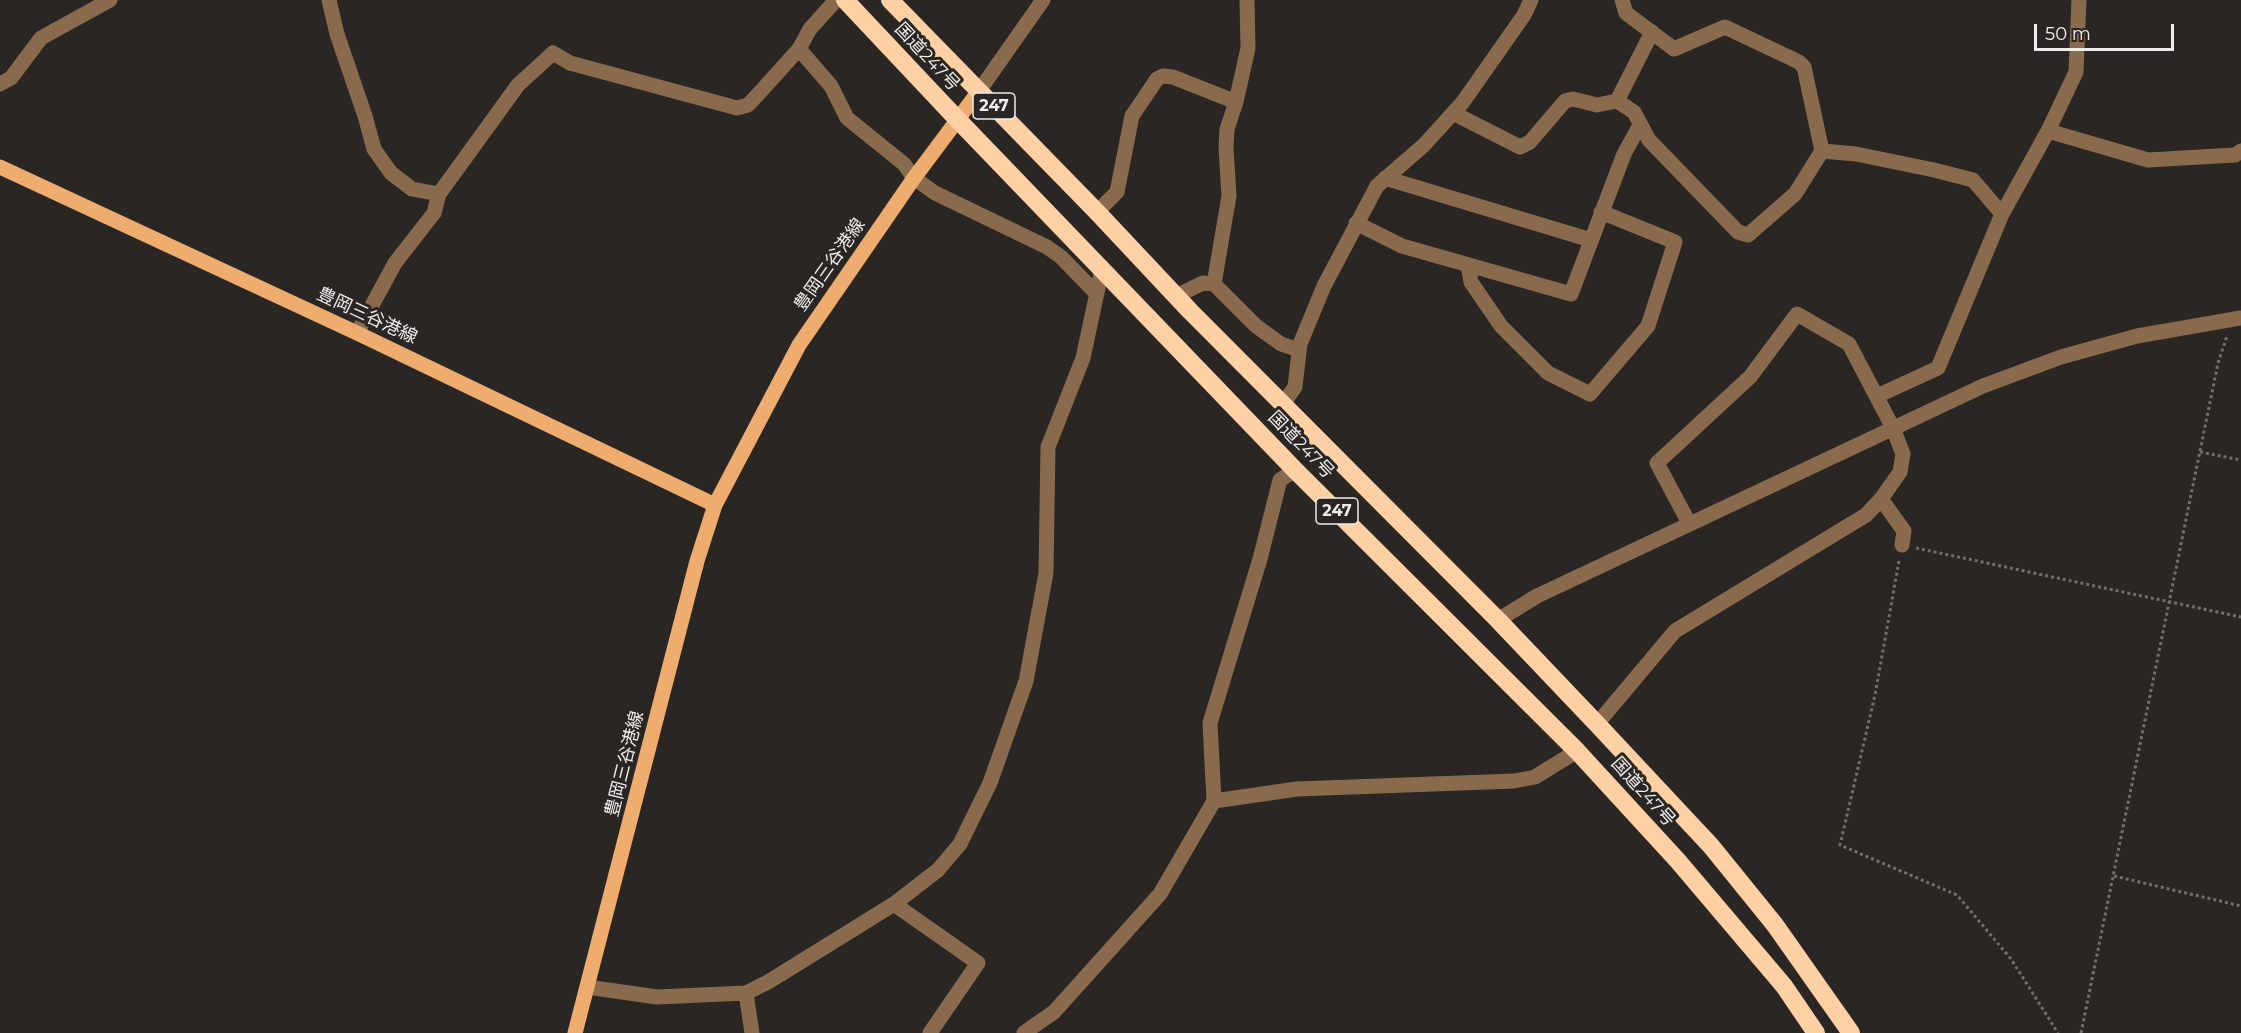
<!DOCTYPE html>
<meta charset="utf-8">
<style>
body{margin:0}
#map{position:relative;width:2241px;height:1033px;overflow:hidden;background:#2a2623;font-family:Montserrat,sans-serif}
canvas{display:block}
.scale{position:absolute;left:2034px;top:24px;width:140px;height:27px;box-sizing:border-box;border:3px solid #efedeb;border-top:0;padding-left:8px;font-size:18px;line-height:21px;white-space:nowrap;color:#efedeb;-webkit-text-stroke:4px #2a2623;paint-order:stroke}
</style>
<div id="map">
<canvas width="2241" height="1033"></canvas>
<div class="scale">50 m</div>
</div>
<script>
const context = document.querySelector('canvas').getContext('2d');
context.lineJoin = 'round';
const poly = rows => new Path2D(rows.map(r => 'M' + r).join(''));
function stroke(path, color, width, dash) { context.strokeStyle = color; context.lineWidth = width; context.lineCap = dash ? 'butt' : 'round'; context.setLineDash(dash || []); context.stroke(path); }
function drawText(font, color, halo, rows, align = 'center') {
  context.font = font + ' Montserrat,"Noto Sans JP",sans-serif'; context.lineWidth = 6; context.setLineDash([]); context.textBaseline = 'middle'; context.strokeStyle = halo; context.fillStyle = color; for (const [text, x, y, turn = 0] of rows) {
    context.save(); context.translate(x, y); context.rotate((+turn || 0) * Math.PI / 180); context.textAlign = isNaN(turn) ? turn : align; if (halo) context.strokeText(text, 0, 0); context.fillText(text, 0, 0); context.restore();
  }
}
stroke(poly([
 [2200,452,2241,460],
 [1916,548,2241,617],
 [1899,561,1875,695,1840,845,1957,895,2011,959,2058,1033],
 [2114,876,2241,906],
 [2081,1033,2218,363,2227,336]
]), '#726f6c', 3, [3, 3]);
stroke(poly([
 [329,0,337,34,365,116,374,149,391,173,412,189,439,194],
 [1622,0,1626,13,1674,49,1725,27,1799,62,1804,67,1822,151,1856,154,1934,170,1973,180,2002,214],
 [799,49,831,86,847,118,904,164,914,178,935,193,1047,247,1061,257,1097,294],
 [0,84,11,78,41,38,110,0],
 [979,91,1043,0],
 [1617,101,1652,32],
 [1453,113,1520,147,1530,142,1565,101,1573,99,1597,105,1617,101,1634,112,1649,140,1738,232,1748,235,1795,194,1822,151],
 [2048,131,2148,160,2235,155,2241,151],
 [1385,178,1591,240],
 [1097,212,1117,192,1132,116,1157,79,1163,76,1173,77,1236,102],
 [1356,223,1402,246,1571,294,1624,154,1640,125],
 [1468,265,1471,282,1501,326,1548,373,1590,394,1648,326,1675,242,1601,212],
 [1214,284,1229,196,1226,148,1227,129,1236,102,1248,48,1247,0],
 [1176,296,1203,283,1214,284,1256,326,1281,344,1299,350],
 [357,333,395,263,434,213,439,194,518,85,553,53,570,63,737,108,748,105,762,90,799,49,810,29,836,0],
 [1877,396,1938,368,2002,214,2048,131,2076,72,2079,0],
 [1283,404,1295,387,1300,344,1324,286,1377,186,1424,145,1463,102,1524,15,1531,0],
 [1881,499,1904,531,1902,545],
 [1498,620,1537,596,1983,386,2061,357,2137,336,2241,318],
 [1597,724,1675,631,1866,515,1881,499,1900,472,1903,454,1893,428,1849,344,1797,314,1750,377,1657,463,1689,523],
 [1214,801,1297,789,1514,781,1535,777,1577,751],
 [894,904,978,963,930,1033],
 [587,987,657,997,746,993,768,982,894,904,938,870,960,844,990,783,1026,681,1046,573,1048,447,1083,358,1102,269],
 [746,993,752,1033],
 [1024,1033,1054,1012,1160,894,1214,801,1210,723,1260,559,1280,480,1295,470]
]), '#896a4d', 15);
stroke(poly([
 [0,167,357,333,715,505],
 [575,1033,697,561,715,505,799,345,914,178,979,91]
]), '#eead6e', 15);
stroke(poly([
 [845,0,958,120,1295,470,1577,751,1678,861,1784,986,1816,1033],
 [890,0,1097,212,1190,311,1498,620,1597,724,1711,846,1775,925,1851,1033]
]), '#ffd0a4', 18);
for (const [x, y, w] of [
 [994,106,42],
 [1337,511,42]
]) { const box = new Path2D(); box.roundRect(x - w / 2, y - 13, w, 26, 4.5); context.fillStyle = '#2a2623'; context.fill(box); stroke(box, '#efedeb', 1.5); }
drawText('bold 16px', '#efedeb', null, [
 ["247",994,106],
 ["247",1337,511]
]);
drawText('18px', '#efedeb', '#2a2623', [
 ["国道247号",927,57,47],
 ["豊岡三谷港線",830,265,-55],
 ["豊岡三谷港線",367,316,25],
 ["国道247号",1301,445,46],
 ["豊岡三谷港線",625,764,-76],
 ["国道247号",1643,792,48]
]);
</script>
